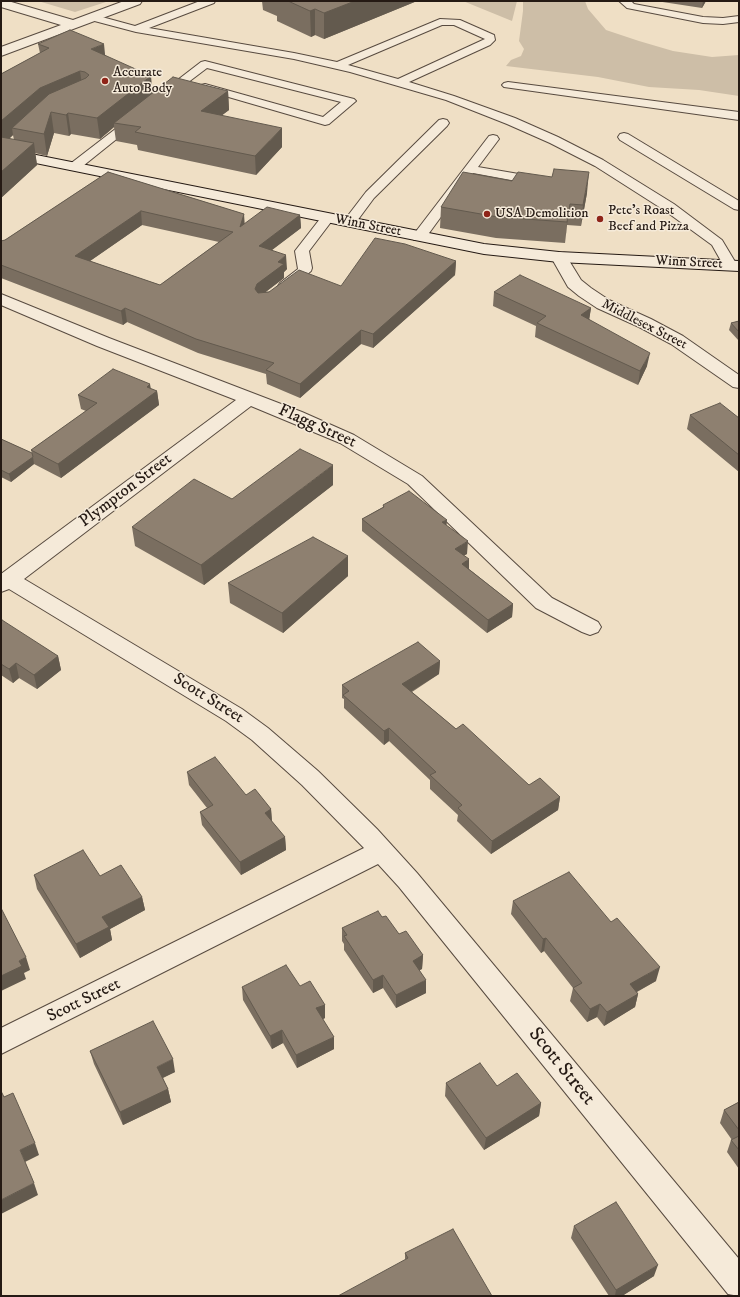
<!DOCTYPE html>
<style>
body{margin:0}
#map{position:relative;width:740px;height:1297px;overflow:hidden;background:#efdfc5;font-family:"IM FELL DW Pica",serif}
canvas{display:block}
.frame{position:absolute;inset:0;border:2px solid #251a14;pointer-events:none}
</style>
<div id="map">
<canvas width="740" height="1297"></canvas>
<div class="frame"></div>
</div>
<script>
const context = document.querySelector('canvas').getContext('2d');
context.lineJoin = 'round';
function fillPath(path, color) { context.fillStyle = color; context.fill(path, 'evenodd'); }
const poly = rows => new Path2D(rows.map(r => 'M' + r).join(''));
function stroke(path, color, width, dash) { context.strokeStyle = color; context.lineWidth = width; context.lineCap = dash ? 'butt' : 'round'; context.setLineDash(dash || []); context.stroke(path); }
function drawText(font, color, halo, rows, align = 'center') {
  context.font = font + ' "IM FELL DW Pica",serif'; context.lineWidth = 3; context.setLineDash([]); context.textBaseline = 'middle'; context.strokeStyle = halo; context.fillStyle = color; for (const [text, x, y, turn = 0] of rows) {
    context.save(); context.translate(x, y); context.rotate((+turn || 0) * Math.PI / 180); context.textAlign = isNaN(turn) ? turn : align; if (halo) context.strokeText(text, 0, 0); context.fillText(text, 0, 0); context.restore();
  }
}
fillPath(poly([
 [38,1,109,1,75,12],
 [463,1,517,1,512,21],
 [523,1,585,1,588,9,606,30,639,41,673,51,712,57,739,55,739,96,699,90,649,87,598,77,506,66,511,60,521,56,524,49,519,41,523,11]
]), '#cdbea7');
const service = poly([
 [200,1,215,1,214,3,149,28,294,53,337,62,440,19,460,20,494,35,495,40,490,45,409,82,454,96,515,118,558,137,603,160,674,204,722,240,737,265,735,268,725,268,712,245,664,210,595,166,550,143,507,124,446,100,350,72,294,59,136,32,87,19,86,17,91,14,135,26,200,1],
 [442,25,454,25,485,39,398,79,348,65,442,25],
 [619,1,631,1,634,4,703,17,723,18,739,16,739,22,723,24,703,23,627,8,619,1],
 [205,61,354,99,356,101,329,124,325,125,201,89,199,87,201,85,205,84,323,117,341,102,207,68,170,96,162,96,160,94,162,92,201,62,205,61],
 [508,82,739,112,739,120,504,87,502,85,504,83,508,82],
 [135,115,139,117,141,119,139,121,78,170,70,170,68,167,70,164,131,117,135,115],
 [443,119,447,120,449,123,447,126,374,198,354,225,344,225,343,222,366,192,439,120,443,119],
 [624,133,628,134,739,201,739,210,734,209,620,140,618,137,620,134,624,133],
 [493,135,497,136,499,139,478,167,542,178,544,181,542,184,538,185,473,173,424,240,414,240,412,237,414,234,489,136,493,135],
 [328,214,333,215,334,218,309,251,312,268,311,271,290,289,285,290,280,289,278,286,280,283,298,269,295,251,323,215,328,214]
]);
const minor = poly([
 [1,1,8,1,73,20,124,1,142,1,140,4,1,56,1,47,61,25,1,7,1,1],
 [559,252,565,254,581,280,591,288,609,300,651,319,683,336,739,375,739,388,733,387,671,344,639,327,597,308,579,296,568,287,551,257,553,254,559,252],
 [1,294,109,338,302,412,354,435,422,476,552,598,598,622,601,627,598,632,590,635,582,632,536,608,408,484,340,443,251,406,24,579,242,709,268,728,318,771,377,829,417,873,739,1259,739,1296,728,1294,399,887,378,864,1,1054,1,1028,364,848,302,785,252,740,226,721,9,589,1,592,1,574,236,400,97,346,1,305,1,294]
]);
const secondary = poly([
 [1,148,484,244,559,252,739,261,739,271,559,262,484,254,1,156,1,148]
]);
stroke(service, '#584b40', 2);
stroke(minor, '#584b40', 2);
stroke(secondary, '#251a14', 2);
fillPath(service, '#f5ead9');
fillPath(minor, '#f5ead9');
fillPath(secondary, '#f5ead9');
fillPath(poly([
 [262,1,417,1,324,39,315,35,311,37,277,21,277,16,263,10],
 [656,1,706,1,702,8],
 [38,44,105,55,153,92,228,91,229,110,221,116,282,147,256,175,138,150,137,145,116,141,114,127,100,139,71,134,69,136,54,133,47,156,35,153,37,165,1,198,1,74,40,53],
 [13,135,14,140,9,139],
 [108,172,244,214,244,224,300,215,301,228,272,250,287,269,284,272,284,278,265,292,341,286,456,261,455,275,373,348,361,344,300,398,267,384,266,374,198,353,127,322,123,325,1,278,1,241,5,240],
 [142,225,219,242,160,285,90,261],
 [587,193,581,226,567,225,565,243,496,238,440,228,441,207],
 [494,292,591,308,589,319,647,366,638,385,535,337,536,326,493,306],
 [739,321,739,341,729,330,731,323],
 [151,389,157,391,159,405,61,478,34,464,11,482,1,477,1,439,32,453,31,450,86,411,81,409,78,395],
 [690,415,739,418,739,472,687,429],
 [333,485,204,585,135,546,132,527,232,499],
 [383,505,447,526,467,554,464,555,469,569,513,604,512,617,487,633,362,531,362,519,383,507],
 [348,556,348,576,283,633,230,603,228,583],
 [1,621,58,656,61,670,37,689,19,678,13,683,1,675],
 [440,661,439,674,412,692,456,729,529,785,560,797,558,810,491,854,457,821,458,815,430,789,430,780,389,741,384,745,344,708,344,699,342,698,342,685],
 [187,772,246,795,271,809,272,822,285,837,286,850,241,875,202,825,200,812,207,808,189,785],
 [34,875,100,876,142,897,145,910,110,929,112,940,80,958,37,889],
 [513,901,656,981,637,992,638,994,635,1007,604,1026,597,1017,587,1022,570,1001,573,988,544,951,541,953,511,914],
 [382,917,399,934,423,955,422,969,419,970,426,993,396,1008,383,988,373,993,344,950,344,944,342,941,342,928],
 [300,986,325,1005,325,1018,323,1019,334,1049,297,1068,283,1043,272,1049,243,1000,242,987],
 [90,1051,175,1072,163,1078,168,1089,171,1102,123,1125,94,1064],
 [446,1083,497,1086,541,1103,539,1116,484,1150,445,1096],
 [739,1102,739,1169,727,1152,731,1140,732,1140,720,1123,724,1110],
 [574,1226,654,1276,622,1296,609,1296,571,1238],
 [405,1253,492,1296,405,1259]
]), '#7a6e60');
fillPath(poly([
 [355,1,417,1,324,39,324,13],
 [703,1,706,1,702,8],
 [315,9,315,35,311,37,310,11],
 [104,44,106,64,91,49],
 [80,71,83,92,12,128,13,135,1,146,1,121,40,88],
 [151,76,153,97,114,123,114,127,100,139,97,118],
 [228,91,229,110,202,130,201,111],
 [51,112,54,133,47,156,44,134],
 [68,113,71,134,69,136,66,115],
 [282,128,282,147,256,175,255,156],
 [34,143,37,165,1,198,1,172],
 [589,172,587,193,581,226,583,205],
 [570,204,567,225,565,243,567,222],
 [141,211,142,225,77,270,75,256],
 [244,214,245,228,240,227],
 [300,215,301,228,260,259,259,246],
 [286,255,287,269,284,272,284,278,258,298,255,289,257,284,278,262],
 [456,261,455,275,373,348,373,334],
 [125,308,127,322,123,325,121,311],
 [591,308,589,321,581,315],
 [361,330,361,344,300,398,300,384],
 [650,353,647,366,638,385,640,371],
 [150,384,152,395,157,391,159,405,61,478,58,464],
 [33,457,34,464,11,482,9,474],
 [333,465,333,485,204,585,201,565],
 [447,520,446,532,442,522],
 [468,541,467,554,454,561,455,549],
 [348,556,348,576,283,633,282,613],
 [469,559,469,572,462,564],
 [513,604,512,617,487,633,488,620],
 [58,656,61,670,37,689,34,675],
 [440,661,439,674,402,697,402,684],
 [16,663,19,678,13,683,9,669],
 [389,728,389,741,384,745,384,731],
 [560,797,558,810,491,854,492,841],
 [271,809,272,822,265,813],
 [285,837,286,850,241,875,240,862],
 [142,897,145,910,110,929,112,940,80,958,76,944,102,917],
 [546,938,544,951,541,953,543,939],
 [423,955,422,969,412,974,413,961],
 [26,957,30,970,24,973,26,979,1,991,1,976,19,961],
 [660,967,656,981,627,997,630,984],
 [383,975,383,988,373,993,373,980],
 [426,980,426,993,396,1008,396,995],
 [638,994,635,1007,604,1026,607,1012],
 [600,1004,597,1017,587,1022,590,1009],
 [325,1005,325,1018,317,1022,316,1008],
 [282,1030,283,1043,272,1049,270,1036],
 [334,1037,334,1049,297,1068,296,1055],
 [173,1059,175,1072,160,1079,157,1067],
 [168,1089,171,1102,123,1125,120,1112],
 [541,1103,539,1116,484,1150,486,1138],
 [35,1143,39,1155,25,1162,20,1150],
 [34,1183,38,1195,1,1214,1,1200],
 [658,1265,654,1276,622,1296,615,1296,616,1290]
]), '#635a4e');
const building = poly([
 [288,1,355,1,324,13,315,9,310,11,288,1],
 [70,30,104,44,91,49,151,76,97,118,68,113,66,115,51,112,44,134,12,128,49,94,86,78,89,75,85,72,80,71,40,88,1,121,1,74,49,48,38,44,70,30],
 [173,77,228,91,201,111,282,128,255,156,135,132,141,127,114,123,173,77],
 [1,137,34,143,1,172,1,137],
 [554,169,589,172,583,205,570,204,567,222,498,217,441,207,463,172,512,181,518,172,552,177,554,169],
 [108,172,244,214,240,227,267,207,300,215,259,246,286,255,278,262,284,264,257,284,255,289,258,293,269,292,299,270,341,286,375,238,405,244,456,261,373,334,361,330,300,384,266,370,274,363,196,339,125,308,121,311,1,265,1,241,5,240,108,172],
 [141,211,233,232,160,285,75,256,141,211],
 [520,275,591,308,581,315,650,353,640,371,537,323,546,316,494,292,520,275],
 [739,321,739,332,731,323,739,321],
 [113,369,150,384,147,387,157,391,58,464,31,450,97,403,78,395,113,369],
 [720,403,739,418,739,455,690,415,720,403],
 [1,439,32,453,33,457,9,474,1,470,1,439],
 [300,449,333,465,201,565,132,527,194,479,232,499,300,449],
 [409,491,447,520,442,522,468,541,455,549,469,559,462,564,513,604,488,620,362,519,384,507,383,505,409,491],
 [313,537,348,556,282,613,228,583,313,537],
 [2,620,58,656,34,675,16,663,9,669,1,664,1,621,2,620],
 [418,642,440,661,402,684,456,729,463,724,529,785,540,778,560,797,492,841,458,808,462,805,430,775,436,772,389,728,384,731,343,695,349,691,342,685,418,642],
 [215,757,246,795,255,789,271,809,265,813,285,837,240,862,200,812,213,805,187,772,215,757],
 [83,850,100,876,121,865,142,897,102,917,109,927,76,944,34,875,83,850],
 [569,872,611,922,617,918,660,967,630,984,638,994,607,1012,600,1004,590,1009,573,988,582,983,546,938,543,939,513,901,569,872],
 [1,908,26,957,19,961,22,966,1,976,1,908],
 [378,911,382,917,386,916,399,934,406,931,423,955,413,961,426,980,396,995,383,975,373,980,344,936,347,935,342,928,378,911],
 [286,965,300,986,310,981,325,1005,316,1008,334,1037,296,1055,282,1030,270,1036,242,987,286,965],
 [153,1021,173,1059,157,1067,168,1089,120,1112,90,1051,153,1021],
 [480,1063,497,1086,517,1073,541,1103,486,1138,446,1083,480,1063],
 [1,1091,4,1097,13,1093,35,1143,20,1150,34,1183,1,1200,1,1091],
 [739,1102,739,1130,724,1110,739,1102],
 [739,1136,739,1150,731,1140,739,1136],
 [616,1202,658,1265,616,1290,574,1226,616,1202],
 [453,1229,492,1296,338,1296,408,1258,405,1253,453,1229]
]);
fillPath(building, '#8e8070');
stroke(building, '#635a4e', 1);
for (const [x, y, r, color] of [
 [105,81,4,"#8f2418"],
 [487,214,4,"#8f2418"],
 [600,219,4,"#8f2418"]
]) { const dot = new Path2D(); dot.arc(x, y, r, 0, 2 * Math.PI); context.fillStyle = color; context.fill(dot); stroke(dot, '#f5ead9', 1.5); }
drawText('14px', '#251a14', '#f5ead9', [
 ["Accurate",113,73],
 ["Auto Body",113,89],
 ["Pete's Roast",608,211],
 ["Beef and Pizza",608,227],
 ["USA Demolition",495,214]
], 'left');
drawText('14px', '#251a14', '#f5ead9', [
 ["Winn Street",368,226,11],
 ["Winn Street",689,263,3],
 ["Middlesex Street",644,325,27]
]);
drawText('17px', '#251a14', '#f5ead9', [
 ["Flagg Street",317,427,24],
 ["Plympton Street",126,491,-37],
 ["Scott Street",208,699,32],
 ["Scott Street",84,1001,-26]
]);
drawText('20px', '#251a14', '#f5ead9', [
 ["Scott Street",561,1067,51]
]);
</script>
